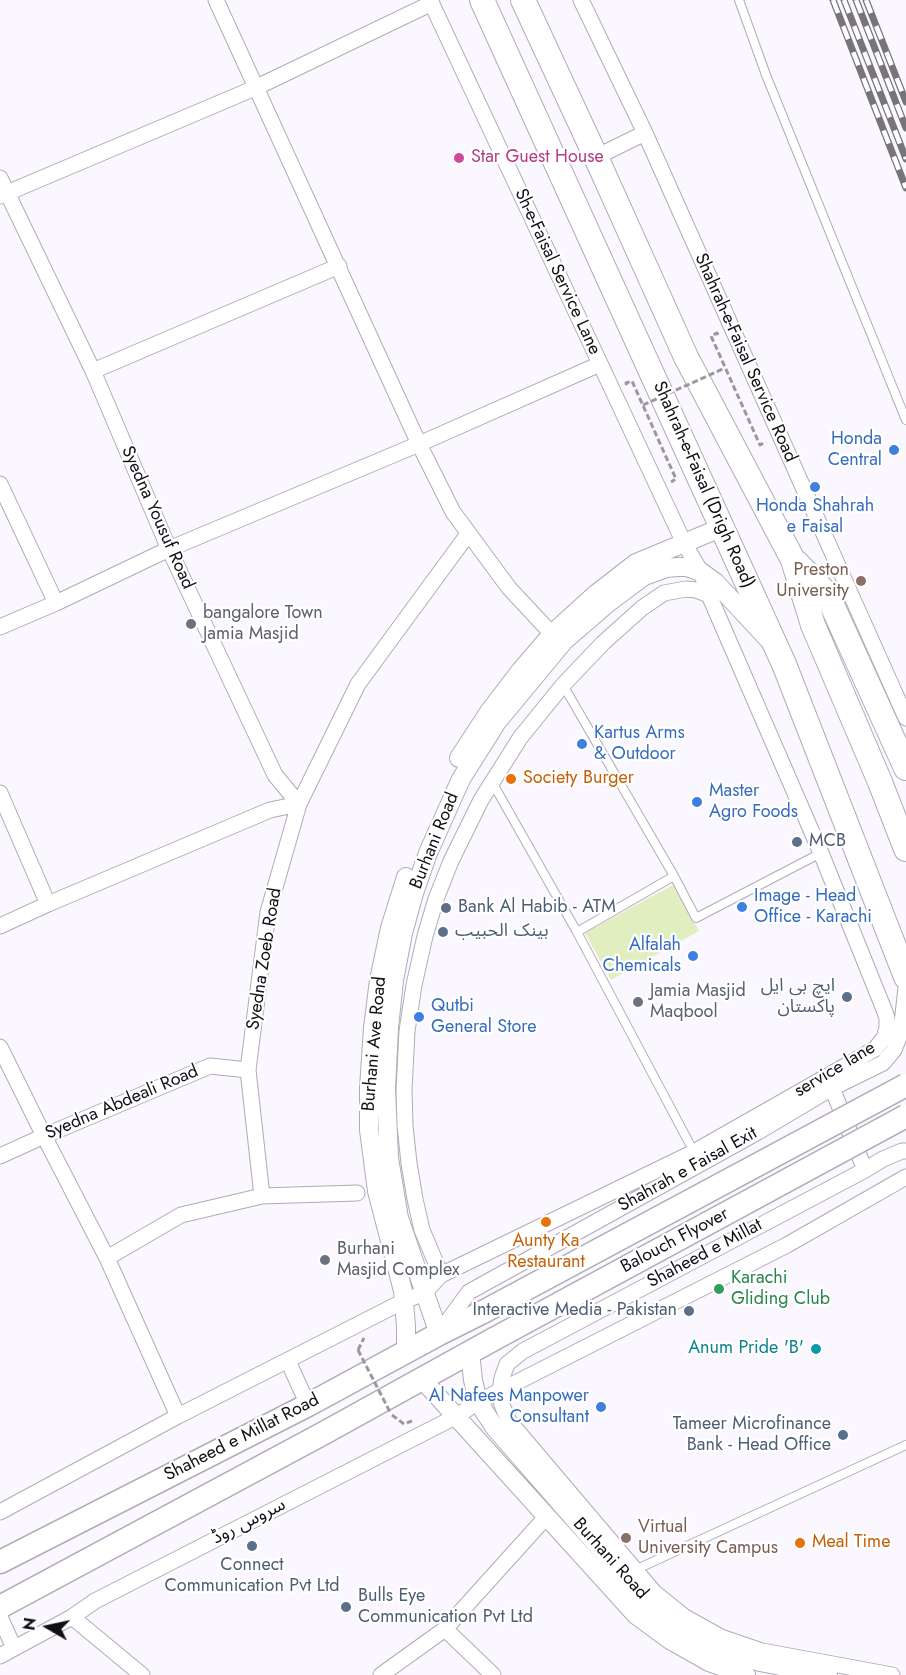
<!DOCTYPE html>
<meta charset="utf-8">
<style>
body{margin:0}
#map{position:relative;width:906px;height:1675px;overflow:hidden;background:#faf7fe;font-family:Jost,sans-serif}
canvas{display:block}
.north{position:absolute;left:18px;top:1597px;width:60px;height:60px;-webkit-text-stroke:4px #fff;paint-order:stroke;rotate:279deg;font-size:16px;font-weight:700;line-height:24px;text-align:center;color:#121015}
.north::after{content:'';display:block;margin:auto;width:21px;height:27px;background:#121015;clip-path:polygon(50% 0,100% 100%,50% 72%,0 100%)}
</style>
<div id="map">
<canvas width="906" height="1675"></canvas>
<div class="north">N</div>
</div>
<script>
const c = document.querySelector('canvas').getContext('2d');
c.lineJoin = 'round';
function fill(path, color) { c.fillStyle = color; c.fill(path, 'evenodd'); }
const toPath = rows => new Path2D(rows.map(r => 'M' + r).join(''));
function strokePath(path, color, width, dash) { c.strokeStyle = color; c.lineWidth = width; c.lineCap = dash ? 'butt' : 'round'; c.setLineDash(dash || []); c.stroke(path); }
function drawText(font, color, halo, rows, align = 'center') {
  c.font = font + ' Jost,"Noto Sans Arabic",sans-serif'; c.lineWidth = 4.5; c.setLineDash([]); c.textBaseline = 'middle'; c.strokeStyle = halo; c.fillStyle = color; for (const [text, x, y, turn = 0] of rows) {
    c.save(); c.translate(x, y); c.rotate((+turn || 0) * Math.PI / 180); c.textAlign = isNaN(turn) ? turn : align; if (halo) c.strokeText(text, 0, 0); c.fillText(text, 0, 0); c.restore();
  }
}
const green = toPath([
 [673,885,699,931,611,980,585,933]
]);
const path = toPath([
 [718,335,717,333,711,336,760,445,766,442],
 [627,385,626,383,632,381,676,479,671,482],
 [358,1350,364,1338],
 [392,1415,404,1424,412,1421]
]);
const service = toPath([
 [739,0,766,75,906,420],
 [563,685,674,876,696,918,821,853],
 [492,782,577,932,694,1152],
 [577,932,674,876],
 [635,1570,906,1445]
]);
const minor = toPath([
 [216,0,419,444,453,512,509,588,552,634],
 [581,0,645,133,906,718],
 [596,157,645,133],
 [0,178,93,371,169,549,275,775,299,804,270,810,48,904,0,926],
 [0,196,255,88,432,3],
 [93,371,339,266],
 [0,484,56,603],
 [0,627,56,603,169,549,419,444,600,364],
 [0,793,48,904],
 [0,1047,44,1136,107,1258,178,1416],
 [832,1088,865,1170],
 [0,1156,44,1136,210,1066,248,1070],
 [357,1193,262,1196,248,1070,268,912,299,804,358,684,468,534],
 [107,1258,181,1215,262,1196],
 [441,1275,422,1230,415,1199,409,1163,405,1126,404,1090,407,1031,414,985,425,936,436,899,451,861,481,800,520,738,563,685,603,643,642,608,664,593,686,589,696,590,709,595],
 [442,1329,469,1292,758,1132,832,1088,883,1063,894,1050,901,1032,906,988],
 [288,1361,308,1405],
 [0,1512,178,1416,404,1301,424,1293,441,1275,694,1152,875,1049,884,1038,887,1028,887,1018,885,1012,821,853,709,595,701,572,684,543,430,0],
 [0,1617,14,1648],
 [72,1617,142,1675],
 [445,1629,493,1675],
 [0,1656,72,1617,95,1601,457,1416,478,1402,787,1245,906,1177],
 [381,1675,445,1629,547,1516],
 [892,1675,762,1651,721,1637,685,1617,654,1592,509,1421,502,1405,500,1391,502,1378,507,1364,523,1351,865,1170,883,1159,902,1151,906,1151]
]);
const tertiary = toPath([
 [459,758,489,712,521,670,552,634,596,594,636,563,723,527],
 [439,1334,399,1218,389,1158,386,1089,389,1028,394,980,403,933,414,893,428,853,461,779,497,722,564,641,608,603,644,576,666,568,678,567,687,567,701,572,715,582,768,639],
 [406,1353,406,1326,403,1291,377,1191,369,1130,369,1088,373,1028,379,980,390,928,406,877],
 [470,1353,473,1380,478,1402,495,1428,647,1602,680,1626,718,1647,760,1662,828,1675],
 [422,1379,636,1615,670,1640,709,1662,746,1675]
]);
const primary = toPath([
 [0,1562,308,1405,439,1334,483,1312],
 [0,1607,324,1433,494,1339]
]);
const trunk = toPath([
 [482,0,784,664,906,977],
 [523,0,596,157,686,357,793,560,813,625,880,782,906,849],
 [797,563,827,594,906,768]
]);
const rail = toPath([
 [833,0,906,188],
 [844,0,906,159],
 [856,0,906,128],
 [866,0,906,102]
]);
const pathBridge = toPath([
 [643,405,725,368],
 [358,1350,391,1414]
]);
const primaryBridge = toPath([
 [483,1312,906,1085],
 [494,1339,906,1116]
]);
const markers = [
 [459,158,6,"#d1479c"],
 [894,450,6,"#3f7fe0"],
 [815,487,6,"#3f7fe0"],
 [861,581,6,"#8d6e63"],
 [191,624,6,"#6b7280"],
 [582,744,6,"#3f7fe0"],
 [511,779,6,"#e8710a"],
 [697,802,6,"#3f7fe0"],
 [797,842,6,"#5c6f8a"],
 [742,907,6,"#3f7fe0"],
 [446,908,6,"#5c6f8a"],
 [443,932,6,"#5c6f8a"],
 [693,956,6,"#3f7fe0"],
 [847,997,6,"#5c6f8a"],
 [638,1002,6,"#6b7280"],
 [419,1017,6,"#3f7fe0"],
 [546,1222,6,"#e8710a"],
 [325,1260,6,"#6b7280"],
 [719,1289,6,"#2e9e5b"],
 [689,1311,6,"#5c6f8a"],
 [816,1349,6,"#0f9aa8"],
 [601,1407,6,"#3f7fe0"],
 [843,1435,6,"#5c6f8a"],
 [626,1538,6,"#8d6e63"],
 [800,1543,6,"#e8710a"],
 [252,1546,6,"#5c6f8a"],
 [346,1607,6,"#5c6f8a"]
];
const hotelNames = [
 ["Star Guest House",471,158]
];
const streetNames = [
 ["Sh-e-Faisal Service Lane",557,272,65],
 ["Shahrah-e-Faisal Service Road",745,358,66],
 ["Shahrah-e-Faisal (Drigh Road)",703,485,66],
 ["Syedna Yousuf Road",157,518,66],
 ["Burhani Road",435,841,-68],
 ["Syedna Zoeb Road",265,959,-81],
 ["Burhani Ave Road",375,1044,-85],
 ["service lane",835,1070,-31],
 ["Syedna Abdeali Road",122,1103,-23],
 ["Shahrah e Faisal Exit",688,1170,-29],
 ["Balouch Flyover",675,1241,-28],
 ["Shaheed e Millat",705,1254,-28],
 ["Shaheed e Millat Road",242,1438,-27],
 ["سروس روڈ",249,1522,-27],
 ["Burhani Road",610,1559,48]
];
const shopNames = [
 ["Honda",882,440,"right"],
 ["Central",882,461,"right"],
 ["Honda Shahrah",815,507,"center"],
 ["e Faisal",815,528,"center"],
 ["Kartus Arms",594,734],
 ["& Outdoor",594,755],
 ["Master",709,792],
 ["Agro Foods",709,813],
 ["Image - Head",754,897],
 ["Office - Karachi",754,918],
 ["Alfalah",681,946,"right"],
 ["Chemicals",681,967,"right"],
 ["Qutbi",431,1007],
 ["General Store",431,1028],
 ["Al Nafees Manpower",589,1397,"right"],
 ["Consultant",589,1418,"right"]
];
const educationNames = [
 ["Preston",849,571],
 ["University",849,592],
 ["Virtual",638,1528,"left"],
 ["University Campus",638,1549,"left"]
];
const worshipNames = [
 ["bangalore Town",203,614],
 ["Jamia Masjid",203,635],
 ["Jamia Masjid",650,992],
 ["Maqbool",650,1013],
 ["Burhani",337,1250],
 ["Masjid Complex",337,1271]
];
const foodNames = [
 ["Society Burger",523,779],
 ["Aunty Ka",546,1242,"center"],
 ["Restaurant",546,1263,"center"],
 ["Meal Time",812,1543]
];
const serviceNames = [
 ["MCB",809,842],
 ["Bank Al Habib - ATM",458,908],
 ["بينک الحبيب",455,932],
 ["ایچ بی ایل",835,987,"right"],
 ["پاکستان",835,1008,"right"],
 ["Interactive Media - Pakistan",677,1311,"right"],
 ["Tameer Microfinance",831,1425,"right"],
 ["Bank - Head Office",831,1446,"right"],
 ["Connect",252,1566,"center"],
 ["Communication Pvt Ltd",252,1587,"center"],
 ["Bulls Eye",358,1597],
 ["Communication Pvt Ltd",358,1618]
];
const leisureNames = [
 ["Karachi",731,1279],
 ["Gliding Club",731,1300]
];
const cultureNames = [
 ["Anum Pride 'B'",804,1349]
];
fill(green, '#e1eebf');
strokePath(service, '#b1aab9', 10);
strokePath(minor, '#b1aab9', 17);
strokePath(tertiary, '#b1aab9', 20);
strokePath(primary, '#b1aab9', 25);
strokePath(trunk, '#b1aab9', 26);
strokePath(path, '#9a989e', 3, [6, 3]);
strokePath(service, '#fff', 8);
strokePath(minor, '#fff', 15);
strokePath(tertiary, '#fff', 18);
strokePath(primary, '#fff', 22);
strokePath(trunk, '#fff', 24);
strokePath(rail, '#77757a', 7);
strokePath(rail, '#fff', 4.5, [14]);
strokePath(primaryBridge, '#b1aab9', 25, []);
strokePath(pathBridge, '#9a989e', 3, [6, 3]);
strokePath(primaryBridge, '#fff', 22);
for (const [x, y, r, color] of markers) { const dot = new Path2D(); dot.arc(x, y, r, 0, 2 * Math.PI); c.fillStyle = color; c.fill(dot); strokePath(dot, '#fff', 2); }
drawText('18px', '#b23c85', '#fff', hotelNames, 'left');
drawText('18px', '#121015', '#fff', streetNames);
drawText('18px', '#366cbe', '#fff', shopNames, 'left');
drawText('18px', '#785e54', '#fff', educationNames, 'right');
drawText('18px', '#5b616d', '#fff', worshipNames, 'left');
drawText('18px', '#c56008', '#fff', foodNames, 'left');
drawText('18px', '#4e5e75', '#fff', serviceNames, 'left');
drawText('18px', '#27864d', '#fff', leisureNames, 'left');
drawText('18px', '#0d838f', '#fff', cultureNames, 'right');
</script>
